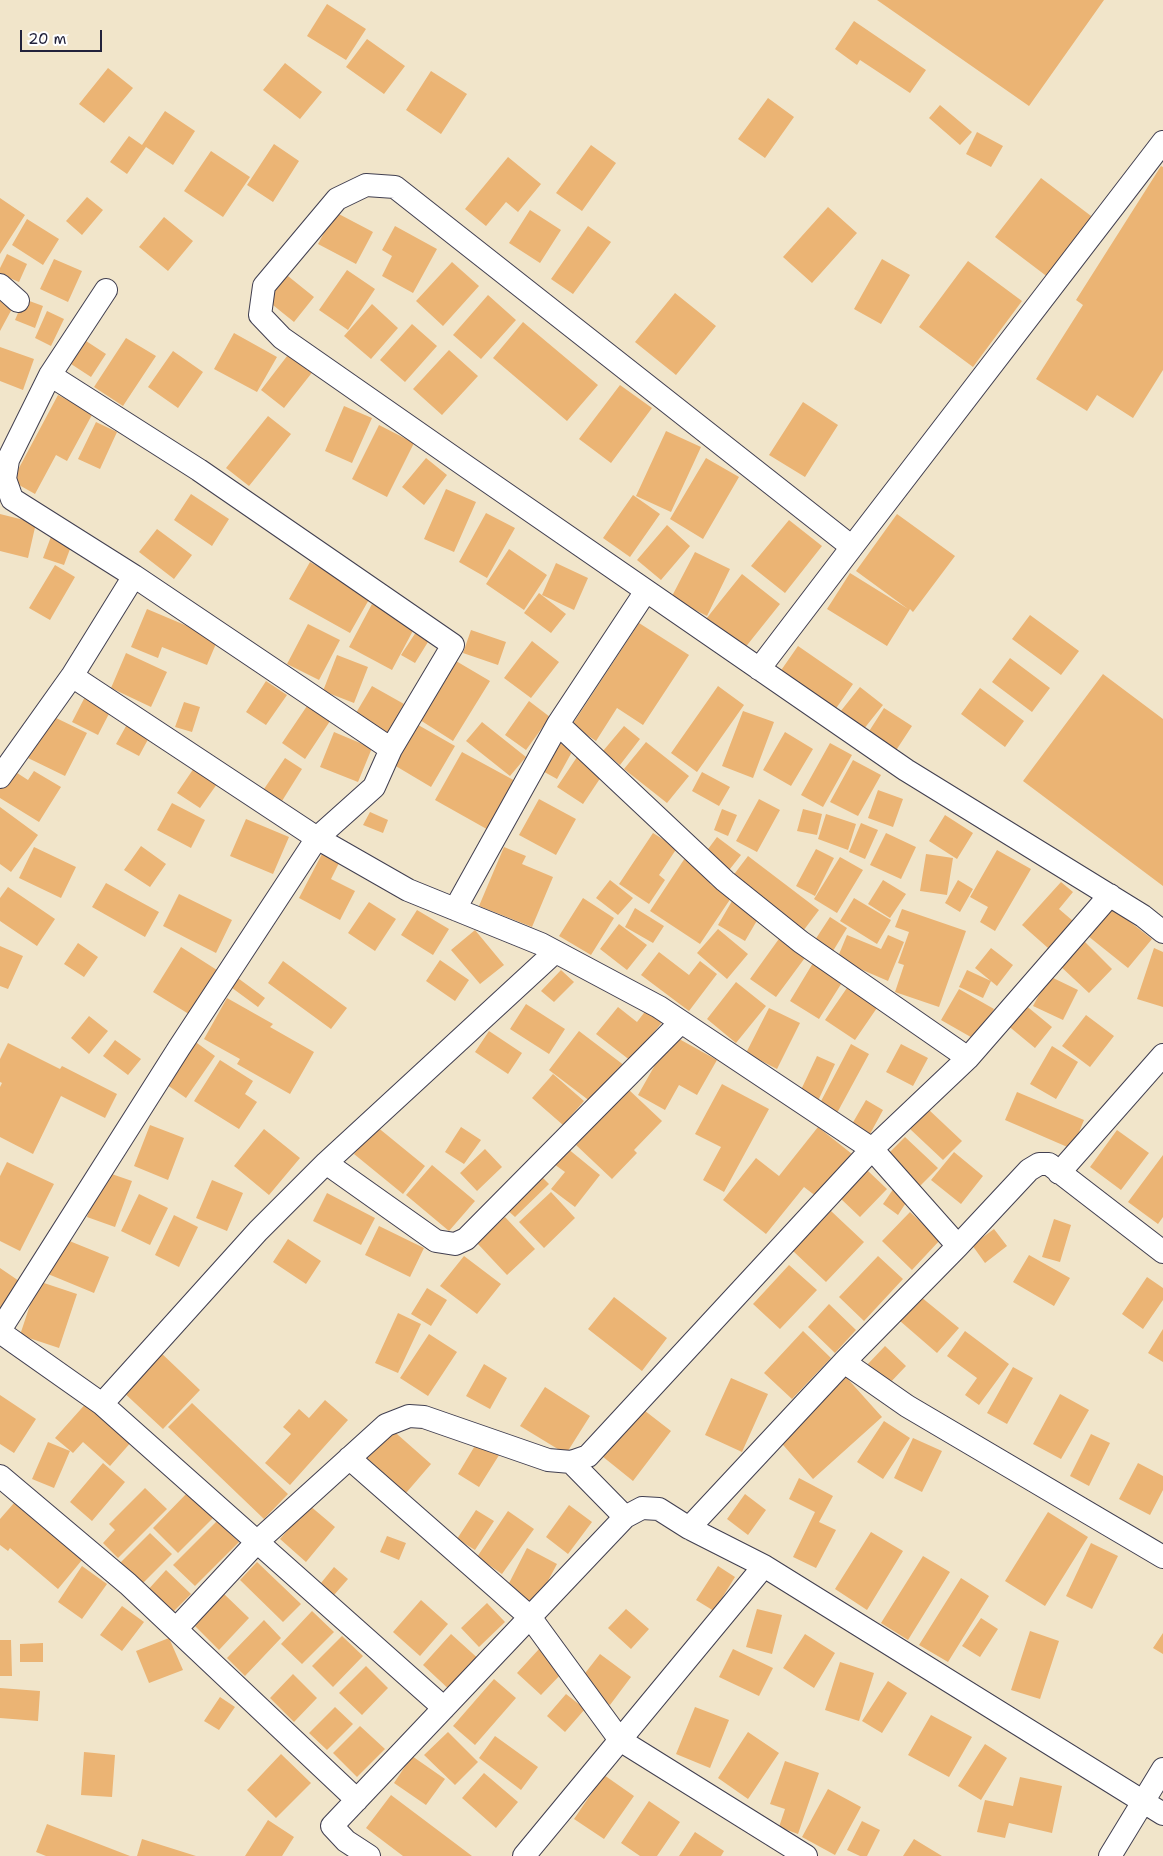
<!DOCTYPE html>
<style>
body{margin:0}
#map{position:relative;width:1163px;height:1856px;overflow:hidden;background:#f1e5ca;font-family:"Shantell Sans",sans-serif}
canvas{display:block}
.scale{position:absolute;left:20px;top:30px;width:82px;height:22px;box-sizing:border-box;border:2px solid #22223b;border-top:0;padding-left:6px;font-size:15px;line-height:18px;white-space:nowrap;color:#22223b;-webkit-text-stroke:4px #fff;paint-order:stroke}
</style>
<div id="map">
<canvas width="1163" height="1856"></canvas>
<div class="scale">20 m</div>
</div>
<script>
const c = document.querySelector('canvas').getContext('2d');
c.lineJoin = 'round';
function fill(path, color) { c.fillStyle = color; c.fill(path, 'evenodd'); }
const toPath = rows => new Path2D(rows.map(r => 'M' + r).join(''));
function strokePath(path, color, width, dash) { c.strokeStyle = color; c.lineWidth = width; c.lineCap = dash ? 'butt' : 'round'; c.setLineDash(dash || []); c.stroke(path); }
const building = toPath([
 [877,0,1104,0,1029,106],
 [327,4,366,29,346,60,307,36],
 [854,21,926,70,910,93,860,60,857,65,835,49],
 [367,39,405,66,384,94,346,67],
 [285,63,322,92,300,119,263,90],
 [108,68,133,88,104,123,79,104],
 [431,71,467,94,441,134,406,110],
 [768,98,794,117,765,158,738,139],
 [940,105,972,132,960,145,929,118],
 [165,111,195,131,173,165,146,147,127,174,110,162,129,136,142,145],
 [977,132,1003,146,991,167,966,154],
 [274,144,299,161,273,202,247,185],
 [591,145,616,163,582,211,556,193],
 [211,151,250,177,223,217,184,191],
 [508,157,541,184,518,212,506,202,486,226,465,209],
 [1161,166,1163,167,1163,370,1133,418,1097,395,1087,411,1036,379,1083,305,1076,300],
 [1041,178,1099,222,1053,281,995,237],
 [87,197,103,210,82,235,66,221],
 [0,198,25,215,0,254],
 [828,207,857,233,812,283,783,257],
 [530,210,561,230,540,263,509,243],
 [335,212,373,232,356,264,318,244],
 [164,217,193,241,168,271,139,247],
 [27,219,59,239,43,265,12,245],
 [395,226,437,249,413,293,382,276,392,256,382,250],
 [588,226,611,242,573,294,551,279],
 [7,254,27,264,19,282,0,274,0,268],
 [54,259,82,271,68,302,40,289],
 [882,259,910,275,881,324,854,309],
 [968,261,1022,301,973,367,919,327],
 [452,262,479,286,443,326,416,301],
 [347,270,375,289,348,330,319,310],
 [283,272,314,297,294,322,263,297],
 [675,293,716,326,676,375,635,342],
 [488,295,516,320,481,359,453,335],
 [24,299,43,306,35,328,15,320],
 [0,300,13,307,0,331],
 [372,304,398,328,371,359,344,336],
 [47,311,64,319,51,346,35,338],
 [523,322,598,385,567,421,493,358],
 [412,324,437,346,405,382,380,360],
 [234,333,277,357,257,392,214,369],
 [126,338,156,356,123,406,94,387],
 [83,339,106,354,91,377,68,362],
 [0,347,34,359,23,390,0,381],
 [294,347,318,365,284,408,261,390],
 [449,350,478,376,442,415,413,389],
 [173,351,203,372,178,408,148,387],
 [620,385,652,408,611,463,579,439],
 [58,395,93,413,67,461,56,455,35,494,12,481],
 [803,402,838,425,805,477,769,455],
 [344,406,372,418,352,463,325,451],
 [268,416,291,434,249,486,226,468],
 [96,422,117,432,100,469,78,459],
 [379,425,414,443,387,497,352,479],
 [666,431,701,447,671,512,636,496],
 [426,458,447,475,424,505,402,487],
 [706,458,739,477,703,539,670,519],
 [446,489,476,502,454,552,424,539],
 [191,494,229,519,212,546,174,520],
 [633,495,660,514,630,557,603,538],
 [486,513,515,528,487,578,459,562],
 [0,514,36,523,28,558,0,551],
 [897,514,955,556,913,612,910,609,887,646,827,609,850,573,908,609,856,571],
 [789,520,822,546,785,593,751,566],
 [667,525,690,546,661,580,637,560],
 [157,529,192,555,174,579,139,552],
 [52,534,73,541,64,565,43,558],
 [509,549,547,575,524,610,486,584],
 [695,552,730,569,707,616,671,598],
 [310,562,371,596,350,633,289,599],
 [556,563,588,578,574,610,542,595],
 [55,565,75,577,50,620,29,608],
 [742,574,780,604,744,649,706,619],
 [539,593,566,614,551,633,524,613],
 [372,604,415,627,392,670,349,647],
 [147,609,218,639,207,665,162,647,158,658,131,647],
 [1030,615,1079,651,1061,675,1012,639],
 [639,623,689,655,643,725,617,708,596,741,572,725],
 [308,624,340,640,319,680,287,664],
 [418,629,431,637,415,663,401,655],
 [471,630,506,642,498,665,463,653],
 [532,641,559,662,531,698,504,678],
 [798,646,853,684,830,717,775,679],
 [126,653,167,672,151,707,111,688],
 [337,655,368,667,354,703,323,691],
 [1010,658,1050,688,1032,712,992,682],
 [456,661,490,681,453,741,420,720],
 [1103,674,1163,719,1163,886,1023,781],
 [266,681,287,695,266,725,246,712],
 [372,686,404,704,385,737,353,718],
 [718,686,744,705,697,772,671,753],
 [860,687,883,705,859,735,836,717],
 [980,688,1024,721,1005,747,961,714],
 [87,693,113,706,98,735,72,722],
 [529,701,550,717,526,750,505,735],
 [184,702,200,707,192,732,175,727],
 [309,703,332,718,305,759,282,743],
 [884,708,912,726,893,755,866,736],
 [743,711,774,722,753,778,722,766],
 [50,715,87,733,65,776,28,758],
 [130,719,152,732,139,756,116,744],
 [413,722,455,746,431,787,389,762],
 [482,722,526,757,510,776,466,741],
 [624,726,640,739,620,765,603,751],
 [334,732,372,748,358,782,320,767],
 [785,732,813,749,791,786,763,770],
 [555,740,573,750,557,779,539,769],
 [646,742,689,776,667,803,624,769],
 [830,743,852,755,823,807,801,795],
 [462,752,519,783,492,832,435,800],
 [577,757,603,774,583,804,557,787],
 [285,758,302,769,282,801,264,789],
 [853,760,881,775,858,816,830,802],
 [194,768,217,784,200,808,177,793],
 [11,769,28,780,34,771,61,787,39,822,0,798,0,787],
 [702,772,730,787,719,806,692,791],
 [878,790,903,799,893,827,868,818],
 [539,799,576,819,556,855,519,835],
 [759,799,780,810,757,852,736,841],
 [172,803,205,820,191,848,157,830],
 [0,807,38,835,11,872,0,864],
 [722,809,737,815,728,836,714,830],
 [803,809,822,814,817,835,797,831],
 [370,812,388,820,383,833,363,825],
 [826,814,856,824,848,850,818,839],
 [945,815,973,833,957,859,929,841],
 [246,819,289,837,273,874,230,856],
 [861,823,878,830,865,859,849,852],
 [653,833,677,848,659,875,665,880,649,904,619,884],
 [886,833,916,847,901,879,870,865],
 [717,837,741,855,726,874,703,856],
 [141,846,166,864,150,887,124,870],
 [34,847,76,867,61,898,19,878],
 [504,847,526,856,522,864,553,877,532,927,479,906],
 [816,849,834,858,815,896,796,886],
 [997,850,1031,869,995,931,980,922,988,907,970,897],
 [323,852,340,861,331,879,355,891,340,920,299,898],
 [926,854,953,858,947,895,920,891],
 [748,856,819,910,800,935,729,881],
 [840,857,863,870,837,913,814,899],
 [685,858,715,877,710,884,731,898,700,944,650,911],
 [610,880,633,898,618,915,596,898],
 [883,880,906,894,890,918,868,904],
 [958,880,973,889,960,912,945,903],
 [1061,882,1073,892,1059,909,1073,921,1048,948,1022,925],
 [106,883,159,912,145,937,92,907],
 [8,887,55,919,37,946,0,921,0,898],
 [179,894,232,920,216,953,163,926],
 [583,898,614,918,591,955,559,936],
 [854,898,891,920,877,944,840,921],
 [732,901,759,917,745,941,718,925],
 [369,902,396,919,375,951,348,933],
 [1111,907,1152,939,1128,968,1088,936],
 [635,908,664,926,653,943,625,927],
 [902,909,966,931,939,1007,895,992,904,965,898,963,909,932,895,927],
 [417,910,449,929,433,955,401,935],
 [830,917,847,928,833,951,815,940],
 [619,924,647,945,627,970,600,949],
 [718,929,748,954,727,979,697,953],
 [475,930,504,965,480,984,451,950],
 [847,935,881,949,888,935,904,942,888,981,837,959],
 [781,936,807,955,776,997,750,979],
 [1082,939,1112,969,1089,993,1058,964],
 [78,943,98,957,84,977,64,964],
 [0,946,23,956,8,989,0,986],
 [181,947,220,972,192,1016,153,992],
 [991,948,1013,965,997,986,975,968],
 [1154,948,1163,952,1163,1007,1137,999],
 [659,952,689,975,700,961,717,974,689,1011,641,975],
 [440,960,469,980,455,1001,426,981],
 [283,961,347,1008,331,1029,268,983],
 [813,963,843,981,819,1019,790,1001],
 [561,970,574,982,554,1002,541,991],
 [967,970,991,981,983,998,959,987],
 [231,973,265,998,258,1007,224,982],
 [1049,976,1078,990,1063,1020,1033,1006],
 [736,982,766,1006,736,1043,707,1019],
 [851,982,881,1002,855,1040,825,1020],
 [959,989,994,1009,976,1040,941,1020],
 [227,998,273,1024,270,1027,314,1052,290,1094,237,1064,240,1059,204,1039],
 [526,1004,565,1029,549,1054,510,1029],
 [1024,1004,1052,1027,1035,1048,1006,1024],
 [618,1007,637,1022,647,1009,663,1021,631,1061,596,1034],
 [769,1008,800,1023,777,1069,746,1053],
 [1086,1015,1114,1036,1090,1067,1062,1046],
 [89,1016,108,1031,89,1054,71,1038],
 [489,1031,522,1053,508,1074,475,1052],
 [579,1031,625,1066,595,1105,549,1070],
 [672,1035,717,1060,697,1095,679,1085,665,1110,638,1095],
 [190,1038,215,1056,186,1098,160,1080],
 [115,1040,141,1059,128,1075,103,1056],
 [8,1043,60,1069,62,1066,117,1094,105,1118,61,1096,33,1154,0,1137,0,1087,2,1083,0,1082,0,1059],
 [851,1044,869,1054,837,1113,820,1103],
 [901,1044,928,1058,913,1086,886,1072],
 [1052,1046,1078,1062,1056,1099,1030,1084],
 [817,1056,835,1064,817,1103,799,1094],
 [220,1060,253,1081,245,1094,257,1102,239,1129,194,1101],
 [553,1074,584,1101,563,1125,532,1098],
 [722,1084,769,1109,724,1192,703,1180,721,1147,695,1134],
 [628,1089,662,1121,634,1150,637,1153,612,1179,576,1145],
 [1017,1092,1084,1120,1072,1149,1005,1120],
 [866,1100,883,1110,870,1134,852,1124],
 [928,1109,962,1141,943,1160,910,1129],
 [150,1125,184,1138,168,1180,134,1166],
 [376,1126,425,1166,403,1194,354,1154],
 [461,1127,481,1140,464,1164,445,1152],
 [818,1127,852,1154,817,1197,804,1187,766,1234,723,1200,756,1158,779,1176],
 [264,1129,300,1158,269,1195,234,1166],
 [1117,1130,1149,1153,1121,1190,1090,1167],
 [905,1137,938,1168,918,1188,885,1157],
 [567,1148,600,1175,575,1207,551,1189,565,1172,554,1164],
 [485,1149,502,1167,477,1191,460,1173],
 [954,1152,983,1176,961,1204,931,1180],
 [1163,1155,1163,1217,1158,1224,1128,1202],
 [7,1162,54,1184,20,1251,0,1241,0,1176],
 [432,1165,475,1201,449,1231,406,1195],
 [867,1170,887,1189,860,1217,840,1198],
 [103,1171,132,1181,115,1227,87,1217],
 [541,1176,549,1184,515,1217,506,1209],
 [212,1180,243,1193,227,1231,196,1218],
 [894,1188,909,1198,898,1215,883,1204],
 [551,1192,575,1218,544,1248,519,1222],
 [327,1193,375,1218,361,1245,313,1221],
 [139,1194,168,1208,150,1245,121,1231],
 [831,1211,864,1242,826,1282,793,1251],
 [910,1212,940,1240,912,1270,882,1241],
 [174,1215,198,1227,179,1267,155,1255],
 [505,1217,535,1249,507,1275,477,1243],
 [1054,1219,1071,1225,1060,1262,1042,1257],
 [379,1226,424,1248,410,1277,365,1255],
 [994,1229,1007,1246,985,1263,972,1245],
 [62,1238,109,1257,94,1293,48,1274],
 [288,1239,321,1261,306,1284,273,1262],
 [1029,1255,1070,1278,1054,1306,1013,1282],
 [464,1256,501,1284,477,1314,440,1286],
 [878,1256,903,1279,864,1321,839,1297],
 [789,1265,817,1290,780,1329,753,1304],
 [0,1268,22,1283,0,1315],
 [1147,1277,1163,1288,1163,1300,1143,1329,1122,1314],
 [38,1281,77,1294,59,1348,20,1335],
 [427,1288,447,1300,431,1326,411,1314],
 [614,1297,667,1338,642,1371,588,1329],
 [921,1297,959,1328,937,1353,900,1321],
 [829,1304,856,1330,835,1353,808,1327],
 [398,1313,421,1324,398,1373,375,1363],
 [1163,1329,1163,1362,1148,1353],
 [803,1331,831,1358,792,1399,764,1373],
 [965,1331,1009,1364,979,1405,965,1395,977,1378,947,1356],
 [429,1334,457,1352,428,1396,400,1378],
 [885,1346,906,1366,887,1386,866,1366],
 [158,1350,200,1390,163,1429,121,1390],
 [484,1364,507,1378,490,1409,466,1396],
 [1013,1367,1033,1378,1007,1424,987,1413],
 [846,1377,882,1417,813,1479,777,1438],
 [731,1378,768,1394,742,1452,705,1435],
 [545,1387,590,1416,566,1454,520,1426],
 [1060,1394,1089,1410,1061,1459,1033,1444],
 [0,1395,36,1419,14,1453,0,1444],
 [89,1400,133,1440,110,1466,83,1442,73,1453,55,1438],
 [325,1400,348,1420,290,1485,265,1463,291,1434,283,1427,299,1409,309,1418],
 [192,1403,288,1494,264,1519,168,1427],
 [640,1407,671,1431,633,1481,602,1456],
 [884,1421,910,1438,883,1479,857,1462],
 [389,1427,431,1464,406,1493,363,1455],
 [1091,1434,1110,1443,1089,1486,1070,1476],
 [913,1438,942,1451,922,1492,894,1478],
 [479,1439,501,1452,479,1487,458,1474],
 [48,1442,70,1451,54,1488,32,1479],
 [103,1463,125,1482,92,1521,70,1502],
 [1138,1463,1163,1476,1163,1490,1150,1515,1119,1499],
 [799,1478,833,1496,819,1522,836,1530,816,1568,793,1557,815,1512,789,1499],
 [145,1488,167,1509,118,1558,103,1543,115,1530,109,1524],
 [188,1492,214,1517,178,1553,153,1528],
 [745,1494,766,1510,748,1535,727,1519],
 [14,1503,82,1560,58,1589,10,1548,8,1551,0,1545,0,1519],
 [309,1505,335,1527,306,1562,280,1539],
 [569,1505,592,1522,568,1554,546,1537],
 [476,1510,494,1521,475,1550,457,1539],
 [508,1511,534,1529,502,1574,477,1557],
 [1048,1512,1088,1537,1045,1606,1005,1581],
 [217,1521,239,1542,195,1586,173,1565],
 [871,1532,903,1551,867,1610,835,1589],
 [150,1533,172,1554,142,1584,120,1563],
 [387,1536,406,1543,399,1560,380,1552],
 [1091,1543,1118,1556,1092,1609,1066,1596],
 [527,1548,557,1564,534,1607,505,1591],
 [923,1556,950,1572,908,1640,881,1623],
 [257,1562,301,1604,283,1622,240,1580],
 [82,1566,107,1584,82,1619,58,1602],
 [718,1566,735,1577,714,1611,696,1600],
 [334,1567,348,1579,334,1595,321,1583],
 [166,1570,191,1594,170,1615,146,1592],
 [961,1578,989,1596,948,1662,919,1645],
 [223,1593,249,1618,219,1650,193,1624],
 [421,1600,448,1624,420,1656,393,1632],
 [487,1603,505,1622,479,1647,461,1628],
 [122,1606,144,1622,122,1651,100,1635],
 [626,1609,649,1629,631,1649,608,1628],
 [757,1609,782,1615,772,1654,746,1647],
 [312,1611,334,1632,302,1664,281,1644],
 [981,1618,998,1629,980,1657,962,1646],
 [264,1620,281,1638,245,1676,227,1658],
 [1030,1631,1059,1641,1040,1699,1011,1690],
 [1163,1633,1163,1654,1153,1648],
 [451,1634,482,1662,453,1693,423,1665],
 [805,1634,835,1653,814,1688,783,1668],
 [342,1636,363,1656,333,1687,312,1666],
 [169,1638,183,1670,149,1683,136,1651],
 [0,1640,11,1640,12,1676,0,1676],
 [43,1643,43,1662,20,1662,20,1644],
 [539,1649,564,1671,541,1695,517,1673],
 [733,1649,773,1668,759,1696,719,1677],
 [600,1654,631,1677,610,1705,579,1681],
 [840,1662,874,1673,859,1721,825,1710],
 [366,1666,388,1688,362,1715,339,1693],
 [293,1674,317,1698,294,1722,270,1698],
 [494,1679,516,1698,475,1745,453,1726],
 [888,1681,907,1693,882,1733,862,1721],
 [0,1688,40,1691,38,1721,0,1718],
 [566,1694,585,1709,565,1732,547,1716],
 [220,1697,235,1707,219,1730,204,1721],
 [335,1707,353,1724,327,1750,309,1733],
 [695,1707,729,1720,710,1768,676,1754],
 [931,1715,972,1737,949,1777,908,1755],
 [360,1726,385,1749,357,1777,333,1753],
 [448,1732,478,1762,455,1785,424,1755],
 [748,1732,779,1753,748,1799,718,1778],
 [495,1736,538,1767,521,1790,479,1758],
 [985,1744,1007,1758,981,1800,958,1786],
 [84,1752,115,1755,112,1797,81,1795],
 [281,1754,311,1783,276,1818,247,1790],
 [412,1756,445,1779,426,1805,394,1783],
 [785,1761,819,1773,798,1834,779,1827,785,1809,770,1804],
 [484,1773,518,1802,496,1828,462,1798],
 [604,1775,634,1796,604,1839,574,1819],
 [1020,1777,1062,1786,1052,1833,1009,1823,1005,1838,977,1832,985,1800,1013,1806],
 [828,1789,861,1807,835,1855,802,1837],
 [391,1795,472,1856,403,1856,366,1828],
 [649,1801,680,1822,657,1856,640,1856,621,1843],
 [268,1820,294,1837,282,1856,245,1856],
 [862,1821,880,1830,867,1856,860,1856,847,1850],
 [47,1824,130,1856,46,1856,36,1852],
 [695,1832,724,1851,721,1856,679,1856],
 [142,1839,196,1856,137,1856],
 [914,1839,942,1856,903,1856]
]);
const minor = toPath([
 [0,285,18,301],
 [106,290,50,375,8,460,5,479,12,499,134,576,391,749],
 [852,547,1163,142],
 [646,591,558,724,725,881,801,942,968,1058],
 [759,669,852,547,395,187,366,185,337,199,264,286,260,315,282,338,467,467,906,770,1143,916,1163,932],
 [72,676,134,576],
 [0,777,72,676,317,838,374,787,391,749,453,645,199,470,50,375],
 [455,909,558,724],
 [326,1163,436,1241,455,1244,466,1239,681,1022],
 [1059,1173,1163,1055],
 [0,1330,179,1048,317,838,408,890,541,944,659,1007,872,1149,958,1246],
 [0,1332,102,1404,444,1708],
 [844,1362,907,1406,1163,1557],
 [102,1404,258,1231,326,1163,555,952],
 [349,1458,530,1617,620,1740,806,1856],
 [571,1462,625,1517],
 [0,1476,128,1584,357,1800],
 [689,1528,844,1362,958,1246,1029,1170,1039,1164,1049,1164,1163,1252],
 [176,1629,258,1541,386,1425,409,1416,424,1417,548,1460,571,1462,588,1456,872,1149,968,1058,1110,895],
 [369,1856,346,1841,332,1826,625,1517,642,1508,659,1509,689,1528,764,1566,1163,1814],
 [524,1856,764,1566],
 [1110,1856,1163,1769]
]);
fill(building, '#ebb474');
strokePath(minor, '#413f50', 24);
strokePath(minor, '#fff', 22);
</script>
